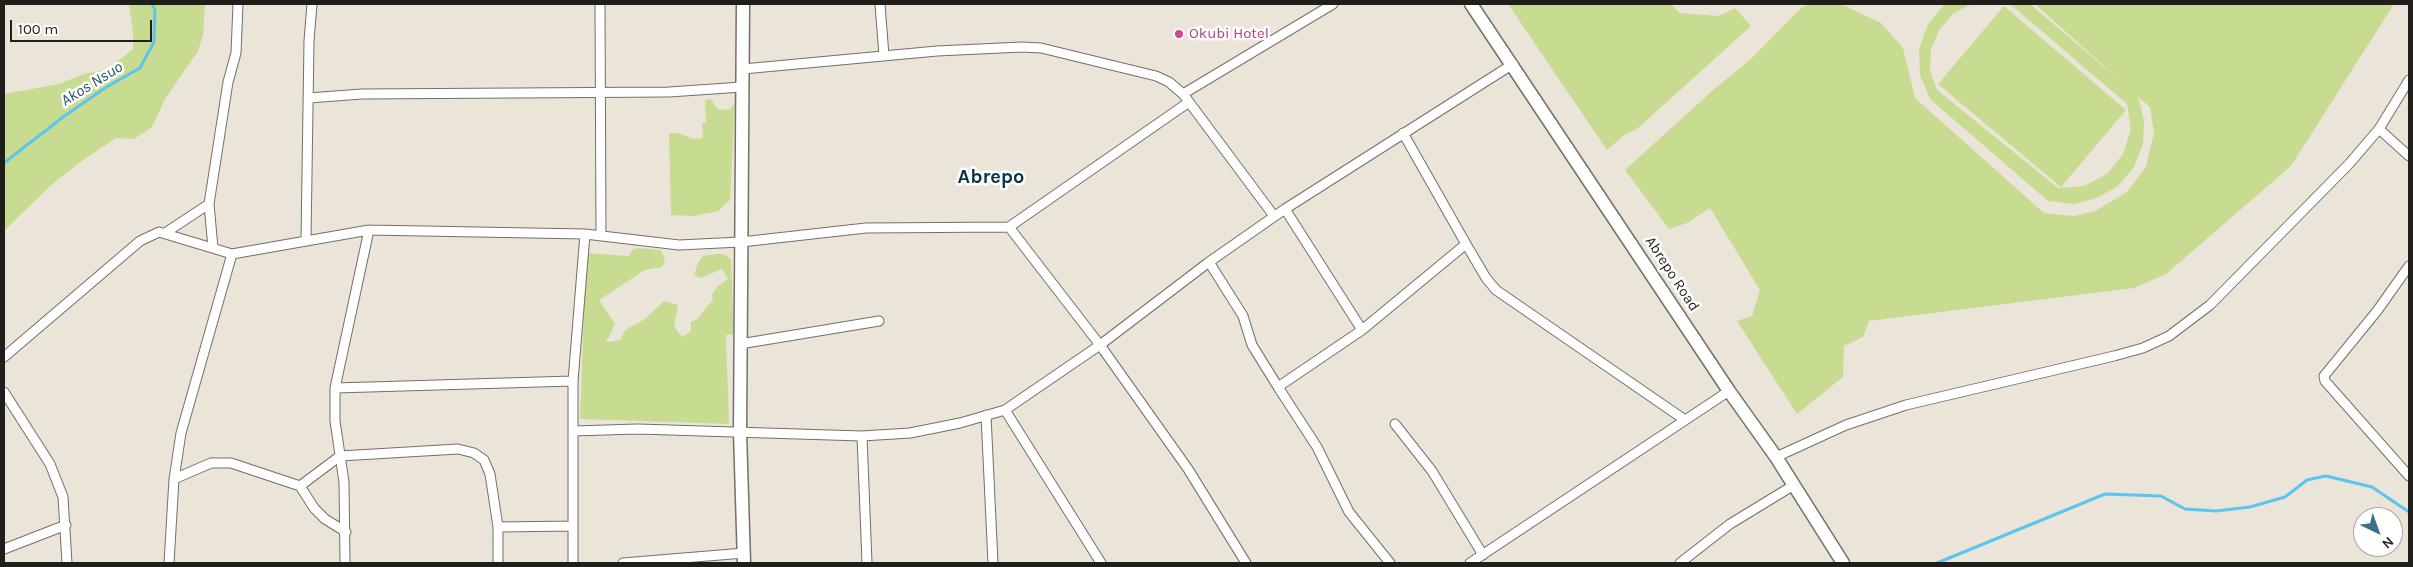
<!DOCTYPE html>
<style>
body{margin:0}
#map{position:relative;width:2413px;height:567px;overflow:hidden;background:#ebe4d8;font-family:Karla,sans-serif}
canvas{display:block}
.frame{position:absolute;inset:0;border:5px solid #211f1b;pointer-events:none}
.north{position:absolute;left:2353px;top:507px;width:50px;height:50px;box-sizing:border-box;background:#fff;border:1px solid #a6a5a4;border-radius:50%;rotate:138deg;font-size:14px;font-weight:700;line-height:20px;text-align:center;color:#211f1b}
.north::after{content:'';display:block;margin:auto;width:18px;height:22px;background:#3a718c;clip-path:polygon(50% 0,100% 100%,50% 72%,0 100%)}
.scale{position:absolute;left:10px;top:20px;width:142px;height:22px;box-sizing:border-box;border:2px solid #211f1b;border-top:0;padding-left:6px;font-size:15px;line-height:18px;white-space:nowrap;color:#211f1b;-webkit-text-stroke:4px #fff;paint-order:stroke}
</style>
<div id="map">
<canvas width="2413" height="567"></canvas>
<div class="frame"></div>
<div class="north">N</div>
<div class="scale">100 m</div>
</div>
<script>
const c = document.querySelector('canvas').getContext('2d');
c.lineJoin = 'round';
function fill(path, color) { c.fillStyle = color; c.fill(path, 'evenodd'); }
const toPath = rows => new Path2D(rows.map(r => 'M' + r).join(''));
function strokePath(path, color, width, dash) { c.strokeStyle = color; c.lineWidth = width; c.lineCap = dash ? 'butt' : 'round'; c.setLineDash(dash || []); c.stroke(path); }
function drawText(font, color, halo, rows, align = 'center') {
  c.font = font + ' Karla,sans-serif'; c.lineWidth = 5; c.setLineDash([]); c.textBaseline = 'middle'; c.strokeStyle = halo; c.fillStyle = color; for (const [text, x, y, turn = 0] of rows) {
    c.save(); c.translate(x, y); c.rotate((+turn || 0) * Math.PI / 180); c.textAlign = isNaN(turn) ? turn : align; if (halo) c.strokeText(text, 0, 0); c.fillText(text, 0, 0); c.restore();
  }
}
const green = toPath([
 [129,4,205,4,203,35,198,51,165,99,152,127,134,139,116,138,79,163,50,186,4,231,4,94,59,84,84,74,104,70,118,61,133,49,133,31],
 [1508,4,1671,4,1680,13,1719,16,1735,8,1751,26,1638,128,1623,136,1607,150],
 [1811,4,1841,4,1881,23,1903,48,1915,98,2044,213,2074,216,2095,211,2127,192,2146,167,2154,133,2150,107,2138,97,2144,120,2143,144,2134,167,2118,186,2097,198,2073,204,2048,201,1930,99,1920,75,1919,49,1928,24,1945,4,1971,4,1953,14,1939,30,1931,49,1930,70,1937,90,2058,188,2084,186,2107,174,2123,154,2131,129,2127,104,2010,4,2030,4,2123,83,2035,4,2394,4,2291,166,2166,274,2134,288,1869,321,1863,337,1844,346,1843,377,1797,414,1737,321,1752,316,1760,290,1710,208,1687,223,1669,229,1625,170,1712,91,1752,58,1802,7],
 [2004,6,2126,110,2061,187,1938,84],
 [711,99,715,106,720,110,731,109,735,102,730,200,718,211,694,216,671,215,669,133,678,133,693,139,703,138,702,123,706,123,705,100],
 [637,248,661,250,665,262,662,267,645,270,599,300,615,324,608,339,605,339,608,342,620,340,625,330,645,319,664,301,678,305,674,326,682,337,691,331,691,322,696,320,713,300,712,294,718,286,728,279,722,269,701,278,694,275,698,263,703,256,716,254,723,254,731,259,734,334,726,335,729,424,580,419,586,253,629,256,632,250]
]);
const stream = toPath([
 [4,163,63,117,105,88,140,68,154,42,155,10,152,4],
 [1937,563,2105,494,2161,496,2185,509,2216,511,2250,507,2285,497,2307,480,2326,476,2372,487,2409,512]
]);
const street = toPath([
 [600,4,601,235],
 [880,4,884,56],
 [743,69,937,51,1022,47,1041,48,1156,76,1169,82,1183,94,1274,216],
 [1183,94,1333,4],
 [308,98,362,94,669,92,742,87],
 [2379,129,2409,156],
 [1403,133,1466,244],
 [1285,209,1362,330],
 [1009,227,1189,102],
 [165,233,209,204],
 [306,240,309,41,312,4],
 [213,248,209,204,228,82,236,53,238,4],
 [1209,262,1243,316,1252,345,1278,387],
 [2409,266,2377,311,2324,376,2325,381,2409,476],
 [740,344,879,321],
 [4,357,140,241,159,232,232,254,369,230,585,234,679,245,741,242,866,228,1009,227,1100,345,1188,469,1246,563],
 [335,388,573,381,585,234],
 [4,392,50,464,63,497,67,563],
 [1005,410,1101,563],
 [986,415,993,563],
 [1395,424,1432,471,1483,555],
 [573,431,638,429,862,436,910,433,960,423,1005,410,1100,345,1209,262,1285,209,1513,64],
 [862,436,867,563],
 [1776,457,1846,425,1906,405,2114,356,2143,348,2169,336,2210,305,2349,164,2379,129,2409,80],
 [174,479,211,463,231,463,300,486,340,456,458,449,474,453,484,460,490,474,498,527,498,563],
 [300,486,314,508,325,519,346,532],
 [498,527,572,526],
 [4,549,66,525],
 [169,563,174,479,181,433,232,254],
 [345,563,344,482,335,421,335,388,369,230],
 [573,563,573,381],
 [623,563,744,553],
 [1390,563,1349,512,1317,447,1278,387,1362,330,1466,244,1486,278,1496,290,1685,420],
 [1470,563,1729,391],
 [1680,563,1730,524,1794,485]
]);
const secondary = toPath([
 [743,4,740,432,744,563],
 [1471,4,1729,391,1776,457,1843,563]
]);
const markers = [
 [1179,34,5,"#d1479c"]
];
const hotelNames = [
 ["Okubi Hotel",1189,34]
];
const streetNames = [
 ["Abrepo Road",1672,274,57]
];
const waterNames = [
 ["Akos Nsuo",92,84,-32]
];
const districtNames = [
 ["Abrepo",991,177]
];
fill(green, '#c8dc91');
strokePath(stream, '#5bc5ed', 3);
strokePath(street, '#756f65', 11);
strokePath(secondary, '#756f65', 15);
strokePath(street, '#fff', 9);
strokePath(secondary, '#fff', 12);
for (const [x, y, r, color] of markers) { const dot = new Path2D(); dot.arc(x, y, r, 0, 2 * Math.PI); c.fillStyle = color; c.fill(dot); strokePath(dot, '#fff', 2); }
drawText('15px', '#b23c85', '#fff', hotelNames, 'left');
drawText('15px', '#211f1b', '#fff', streetNames);
drawText('italic 16px', '#285566', '#fff', waterNames);
drawText('bold 20px', '#043549', '#fff', districtNames);
</script>
